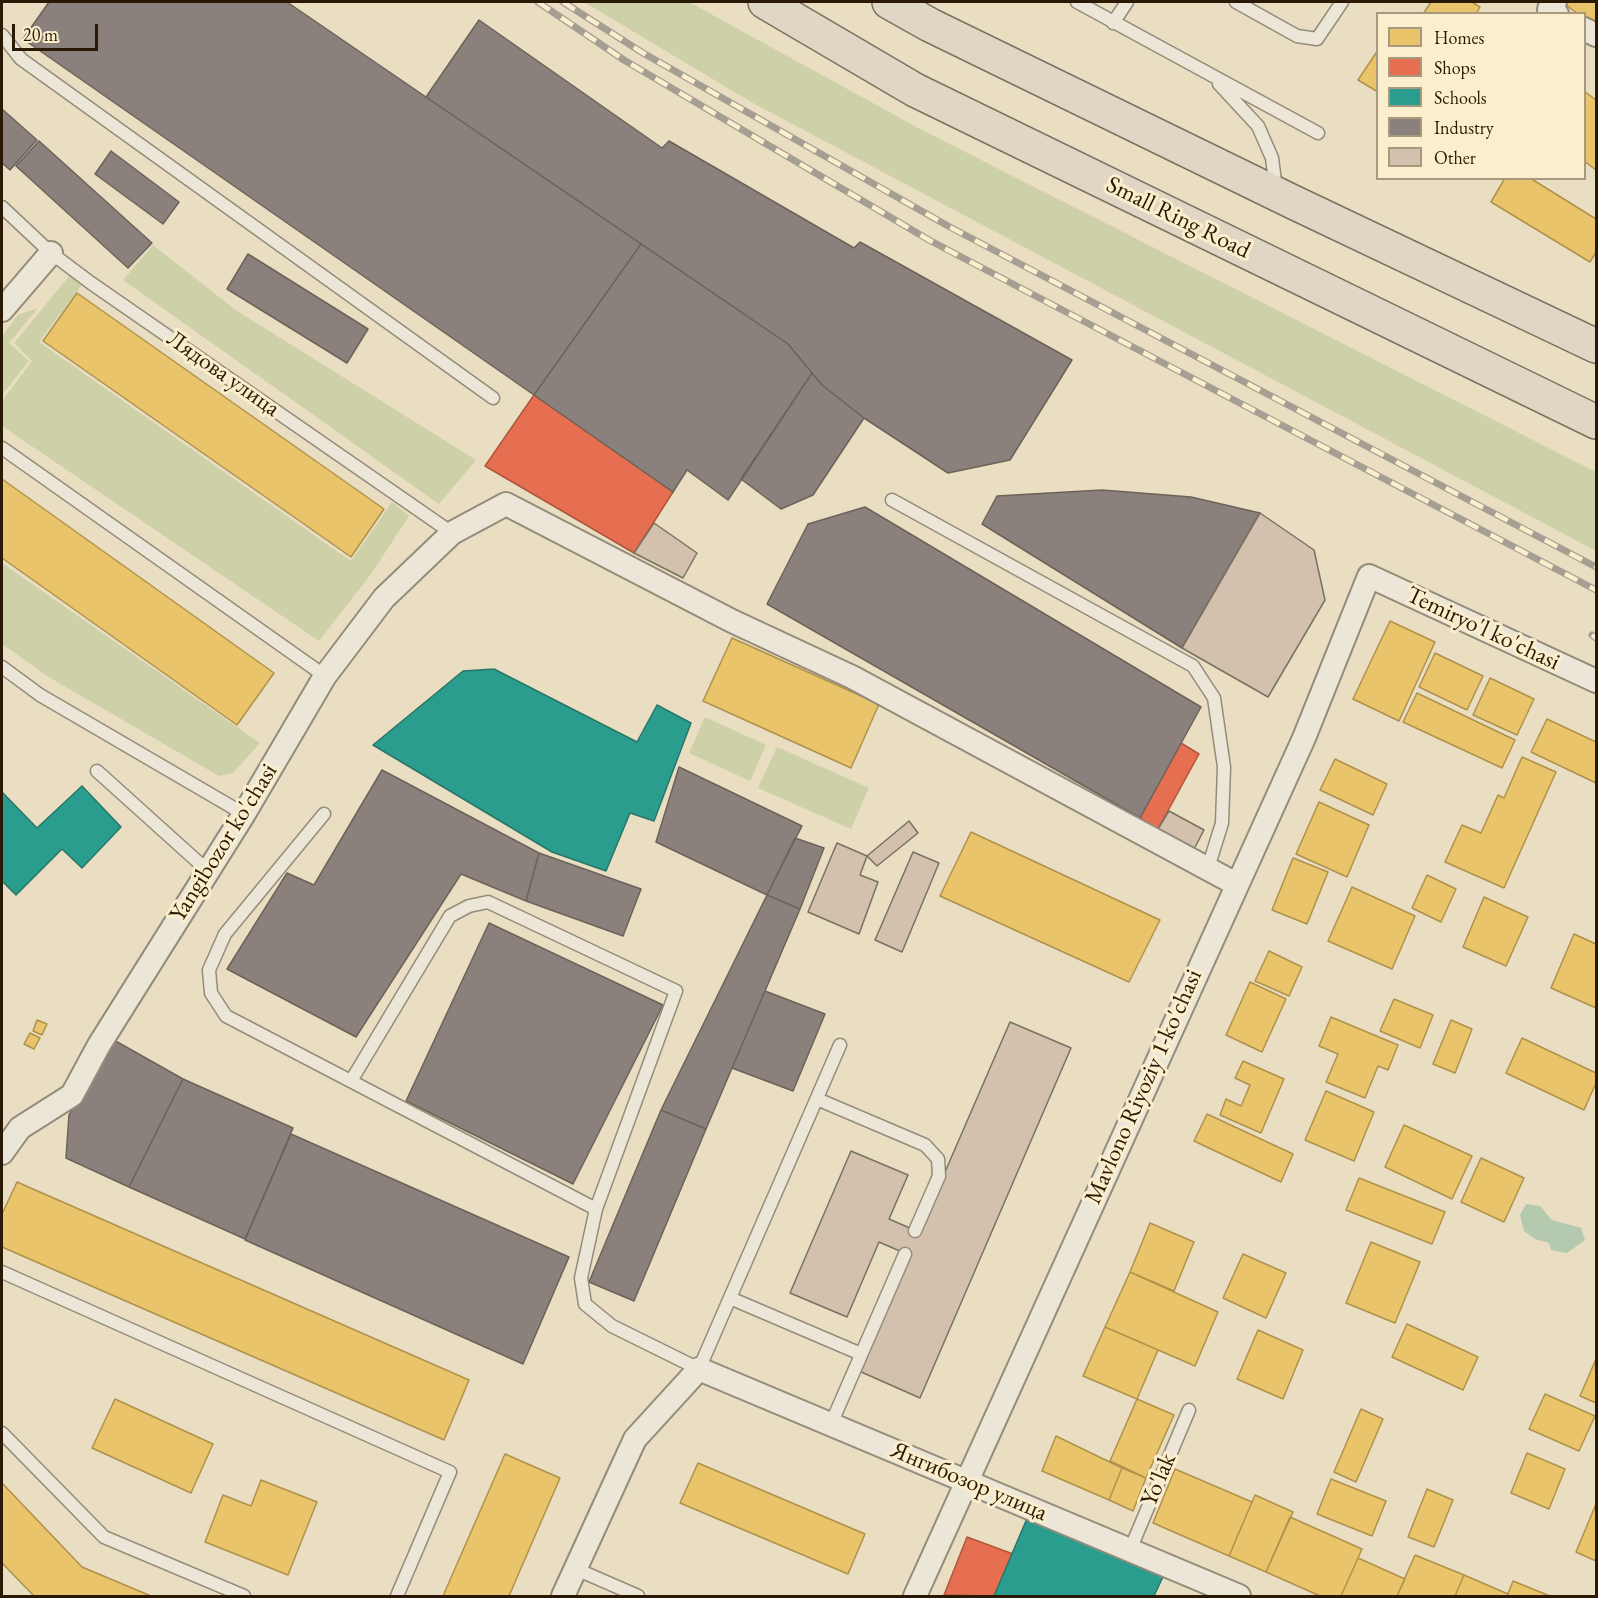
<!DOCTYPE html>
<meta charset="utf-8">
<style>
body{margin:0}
#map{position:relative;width:1598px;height:1598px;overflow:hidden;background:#e9dec2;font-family:"EB Garamond",serif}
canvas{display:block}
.frame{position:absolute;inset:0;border:3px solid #2a1a05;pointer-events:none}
.legend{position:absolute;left:1376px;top:12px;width:210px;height:168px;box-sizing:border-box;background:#fbeecd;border:2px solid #a7997d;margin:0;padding:8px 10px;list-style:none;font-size:18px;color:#2a1a05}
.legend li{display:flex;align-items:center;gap:12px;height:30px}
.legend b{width:30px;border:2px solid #a7997d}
.scale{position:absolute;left:12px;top:24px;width:86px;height:27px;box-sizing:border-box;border:3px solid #2a1a05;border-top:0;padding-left:8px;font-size:18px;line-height:21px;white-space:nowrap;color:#2a1a05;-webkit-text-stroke:4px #fbeecd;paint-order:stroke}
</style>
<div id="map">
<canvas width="1598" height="1598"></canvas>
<div class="frame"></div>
<ul class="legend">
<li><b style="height:16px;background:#e9c46a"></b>Homes</li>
<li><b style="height:16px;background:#e76f51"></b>Shops</li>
<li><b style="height:16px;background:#2a9d8f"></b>Schools</li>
<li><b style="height:16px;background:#8a817c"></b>Industry</li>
<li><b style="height:16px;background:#d3c1ae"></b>Other</li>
</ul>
<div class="scale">20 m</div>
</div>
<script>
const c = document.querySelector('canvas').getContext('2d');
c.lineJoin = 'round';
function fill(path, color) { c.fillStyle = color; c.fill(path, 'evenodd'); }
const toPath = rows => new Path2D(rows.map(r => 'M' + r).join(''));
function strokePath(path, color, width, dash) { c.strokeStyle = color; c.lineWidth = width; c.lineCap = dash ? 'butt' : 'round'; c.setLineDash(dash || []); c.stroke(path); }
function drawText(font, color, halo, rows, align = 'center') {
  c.font = font + ' "EB Garamond",serif'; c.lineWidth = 6; c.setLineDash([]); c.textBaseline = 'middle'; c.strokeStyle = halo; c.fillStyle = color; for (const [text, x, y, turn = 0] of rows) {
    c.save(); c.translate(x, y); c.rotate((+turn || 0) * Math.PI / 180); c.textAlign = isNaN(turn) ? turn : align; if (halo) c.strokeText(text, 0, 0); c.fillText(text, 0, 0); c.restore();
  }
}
const green = toPath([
 [584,2,689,2,922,130,1596,472,1596,551,751,102],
 [153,245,237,311,476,460,439,504,123,280],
 [70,275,82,285,39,342,351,561,392,502,409,516,371,574,319,641,2,426,2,401,32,361,14,343],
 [38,308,9,343,29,361,2,395,2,336,18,315],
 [2,563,260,743,233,773,219,776,47,676,2,644],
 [705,717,766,745,750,781,689,753],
 [777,747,869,788,851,829,758,788]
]);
const water = toPath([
 [1526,1204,1540,1206,1552,1220,1581,1228,1585,1240,1567,1253,1551,1250,1549,1243,1535,1239,1524,1231,1520,1215]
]);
const homes = toPath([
 [1431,2,1472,2,1480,7,1476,14,1423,14,1431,2],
 [1568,2,1596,2,1596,25,1584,18,1584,14,1578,14,1566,5,1568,2],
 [1378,50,1378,92,1358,80,1378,50],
 [1584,91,1596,100,1596,170,1584,161,1584,91],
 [1505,178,1530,178,1596,219,1596,252,1590,262,1491,202,1505,178],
 [77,293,384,509,351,557,43,341,77,293],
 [2,479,274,673,237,725,2,558,2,479],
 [1390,621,1435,642,1399,721,1353,699,1390,621],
 [732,638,879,704,851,768,703,701,732,638],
 [1435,653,1483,676,1467,710,1419,687,1435,653],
 [1490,678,1534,699,1517,735,1473,715,1490,678],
 [1417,693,1515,740,1502,768,1403,722,1417,693],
 [1547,719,1596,742,1596,783,1531,752,1547,719],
 [1522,757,1556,772,1504,888,1445,862,1462,825,1481,833,1498,795,1504,798,1522,757],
 [1335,759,1387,784,1373,815,1320,790,1335,759],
 [1319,802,1369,825,1347,877,1296,854,1319,802],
 [971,832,1160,920,1129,982,940,896,971,832],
 [1293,858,1328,872,1307,924,1272,910,1293,858],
 [1427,875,1456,889,1441,922,1412,908,1427,875],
 [1352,887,1415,916,1392,969,1328,941,1352,887],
 [1484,897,1528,917,1506,966,1463,947,1484,897],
 [1574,934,1596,944,1596,1008,1551,988,1574,934],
 [1269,951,1302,967,1289,996,1255,981,1269,951],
 [1250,982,1286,999,1262,1052,1226,1035,1250,982],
 [1394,999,1433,1015,1420,1048,1380,1031,1394,999],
 [1331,1017,1398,1045,1388,1070,1378,1066,1365,1098,1326,1082,1338,1054,1319,1046,1331,1017],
 [37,1020,47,1024,42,1035,33,1031,37,1020],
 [1451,1020,1472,1029,1455,1073,1433,1064,1451,1020],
 [30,1033,40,1038,34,1049,24,1044,30,1033],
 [1522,1038,1596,1073,1596,1083,1584,1110,1506,1073,1522,1038],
 [1243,1061,1284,1079,1261,1133,1220,1115,1226,1099,1241,1106,1250,1085,1235,1078,1243,1061],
 [1326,1091,1374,1112,1354,1161,1305,1140,1326,1091],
 [1207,1114,1293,1154,1281,1182,1194,1141,1207,1114],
 [1404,1125,1472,1156,1452,1199,1385,1167,1404,1125],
 [1481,1158,1524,1178,1504,1222,1461,1202,1481,1158],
 [1359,1178,1445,1212,1432,1244,1346,1210,1359,1178],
 [17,1182,469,1380,444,1440,2,1247,2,1214,17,1182],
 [1150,1223,1194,1242,1174,1291,1130,1272,1150,1223],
 [1371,1242,1420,1262,1395,1323,1346,1303,1371,1242],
 [1243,1254,1286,1273,1266,1318,1223,1298,1243,1254],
 [1130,1272,1218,1312,1195,1366,1105,1327,1130,1272],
 [1407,1324,1478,1357,1463,1390,1392,1357,1407,1324],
 [1105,1327,1158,1350,1137,1399,1083,1376,1105,1327],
 [1258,1330,1303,1350,1283,1399,1237,1379,1258,1330],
 [1596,1359,1596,1403,1580,1396,1596,1359],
 [1545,1394,1595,1416,1579,1451,1529,1429,1545,1394],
 [115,1399,213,1444,191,1493,92,1448,115,1399],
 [1137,1399,1174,1415,1146,1478,1110,1461,1137,1399],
 [1361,1409,1383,1419,1356,1482,1334,1472,1361,1409],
 [1056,1436,1122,1468,1109,1500,1042,1471,1056,1436],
 [1527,1453,1565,1469,1549,1509,1511,1493,1527,1453],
 [505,1454,560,1478,509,1596,443,1596,505,1454],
 [698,1463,865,1534,848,1574,680,1503,698,1463],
 [1122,1468,1146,1478,1133,1511,1109,1500,1122,1468],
 [1175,1469,1252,1502,1229,1556,1153,1523,1175,1469],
 [1331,1479,1386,1501,1372,1536,1317,1514,1331,1479],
 [261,1480,317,1502,288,1575,205,1542,223,1495,251,1506,261,1480],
 [2,1483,82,1567,151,1596,34,1596,2,1563,2,1483],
 [1427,1489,1453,1500,1434,1547,1408,1537,1427,1489],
 [1255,1495,1293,1512,1266,1572,1229,1556,1255,1495],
 [1596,1504,1596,1561,1576,1552,1596,1504],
 [1290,1517,1362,1549,1341,1596,1320,1596,1266,1572,1290,1517],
 [1415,1555,1464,1575,1455,1596,1397,1596,1415,1555],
 [1358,1558,1405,1579,1397,1596,1341,1596,1358,1558],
 [1464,1575,1508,1594,1507,1596,1455,1596,1464,1575],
 [1513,1581,1550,1596,1507,1596,1513,1581]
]);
const shops = toPath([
 [534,395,673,492,634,553,485,466,534,395],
 [1181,743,1199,754,1158,829,1140,818,1181,743],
 [967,1537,1013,1554,994,1596,944,1595,967,1537]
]);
const schools = toPath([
 [494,669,637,742,657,705,691,723,654,821,630,813,606,871,552,852,373,745,463,671,494,669],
 [82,786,121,827,82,868,62,849,16,895,2,881,2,792,37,828,82,786],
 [1031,1509,1168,1566,1154,1596,994,1596,1031,1509]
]);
const industry = toPath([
 [49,2,287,2,641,244,534,395,23,39,49,2],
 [479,20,662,148,669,141,854,248,860,242,1072,360,1010,460,948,473,864,418,822,385,788,344,426,97,479,20],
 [2,109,37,140,10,170,2,163,2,109],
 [39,141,152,243,128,268,16,166,39,141],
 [111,151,179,202,163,224,95,174,111,151],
 [641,244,788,344,812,373,728,500,687,470,673,492,534,395,641,244],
 [248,254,368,329,347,363,227,289,248,254],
 [812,373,822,385,864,418,813,495,781,509,741,479,812,373],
 [1102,490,1191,497,1260,513,1182,648,982,524,997,496,1102,490],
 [865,507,1201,707,1140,818,767,604,808,524,865,507],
 [679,767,802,826,767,895,656,842,679,767],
 [382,770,539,853,526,901,461,874,356,1037,227,969,287,873,314,885,382,770],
 [795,838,824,848,800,909,767,895,795,838],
 [539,853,641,889,623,936,526,901,539,853],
 [767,895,800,909,706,1129,661,1110,767,895],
 [489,923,663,1005,573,1184,406,1101,489,923],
 [765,991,825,1014,793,1091,732,1068,765,991],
 [112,1039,183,1079,129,1187,66,1158,69,1115,112,1039],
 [183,1079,293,1128,245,1239,129,1187,183,1079],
 [661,1110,706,1129,634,1301,589,1282,661,1110],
 [291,1134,569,1257,523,1364,245,1240,291,1134]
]);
const building = toPath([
 [1260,513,1314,550,1325,600,1268,697,1182,648,1260,513],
 [654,523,697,553,683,578,634,553,654,523],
 [1169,811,1204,830,1194,849,1158,829,1169,811],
 [909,821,918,833,877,866,867,856,909,821],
 [837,843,867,856,860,875,878,882,859,934,808,912,837,843],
 [913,852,939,863,902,952,875,940,913,852],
 [1010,1022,1071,1048,920,1398,859,1371,909,1255,879,1242,847,1317,790,1293,851,1151,908,1175,889,1219,919,1232,1010,1022]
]);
const service = toPath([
 [1077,2,1318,133],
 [1236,2,1297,36,1317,39,1342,2],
 [1113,23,1127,2],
 [2,35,21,59,493,398],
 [1219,84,1258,126,1272,158,1276,189],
 [2,207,51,253,91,283,452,533],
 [2,448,325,676],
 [892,500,1193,666,1214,698,1224,767,1222,823,1208,868],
 [2,667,40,695,244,814],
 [97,771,208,871],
 [324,814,225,934,209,970,211,993,226,1016,596,1209],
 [351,1081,450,916,469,906,488,902,676,991,596,1209,581,1278,585,1304,612,1326,699,1369,840,1045],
 [817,1099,925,1145,938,1159,939,1176,915,1231],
 [2,1272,450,1472,397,1596],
 [730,1298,861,1354],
 [831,1424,905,1254],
 [2,1433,104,1537,244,1596],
 [1130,1550,1189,1410],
 [576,1569,638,1596]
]);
const minor = toPath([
 [1555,2,1549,9,1557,14],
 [1584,29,1596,35],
 [2,310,51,253],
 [2,1153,20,1128,72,1095,99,1045,244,814,325,676,384,598,452,533,506,504,732,621,852,677,1236,884],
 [563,1596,635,1439,699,1369,1239,1596],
 [915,1596,1304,738,1369,576,1596,681]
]);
const trunk = toPath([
 [765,2,915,90,1596,422],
 [889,2,930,25,1293,202,1596,346]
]);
const rail = toPath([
 [538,2,624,60,929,240,1596,590],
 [563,2,643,53,948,226,1596,567],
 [1592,635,1596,638]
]);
const streetNames = [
 ["Small Ring Road",1178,218,26],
 ["Лядова улица",223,374,35],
 ["Temiryo'l ko'chasi",1483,629,25],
 ["Yangibozor ko'chasi",224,843,-58],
 ["Mavlono Riyoziy 1-ko'chasi",1144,1087,-66],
 ["Yo'lak",1159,1480,-67],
 ["Янгибозор улица",969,1482,23]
];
fill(green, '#ced1a7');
fill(water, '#b5c9af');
fill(homes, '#e9c46a');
strokePath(homes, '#b0914c', 1.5);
fill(shops, '#e76f51');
strokePath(shops, '#ae563a', 1.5);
fill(schools, '#2a9d8f');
strokePath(schools, '#2a7666', 1.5);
fill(industry, '#8a817c');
strokePath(industry, '#6d6258', 1.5);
fill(building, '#d3c1ae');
strokePath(building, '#797161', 1.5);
strokePath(service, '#948c7a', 15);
strokePath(minor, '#948c7a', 26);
strokePath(trunk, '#797161', 36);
strokePath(service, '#ece6d8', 12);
strokePath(minor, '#ece6d8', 22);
strokePath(trunk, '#dfd6c3', 33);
strokePath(rail, '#a59f93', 7);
strokePath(rail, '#fbeecd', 4.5, [14]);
drawText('24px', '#2a1a05', '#fbeecd', streetNames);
</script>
